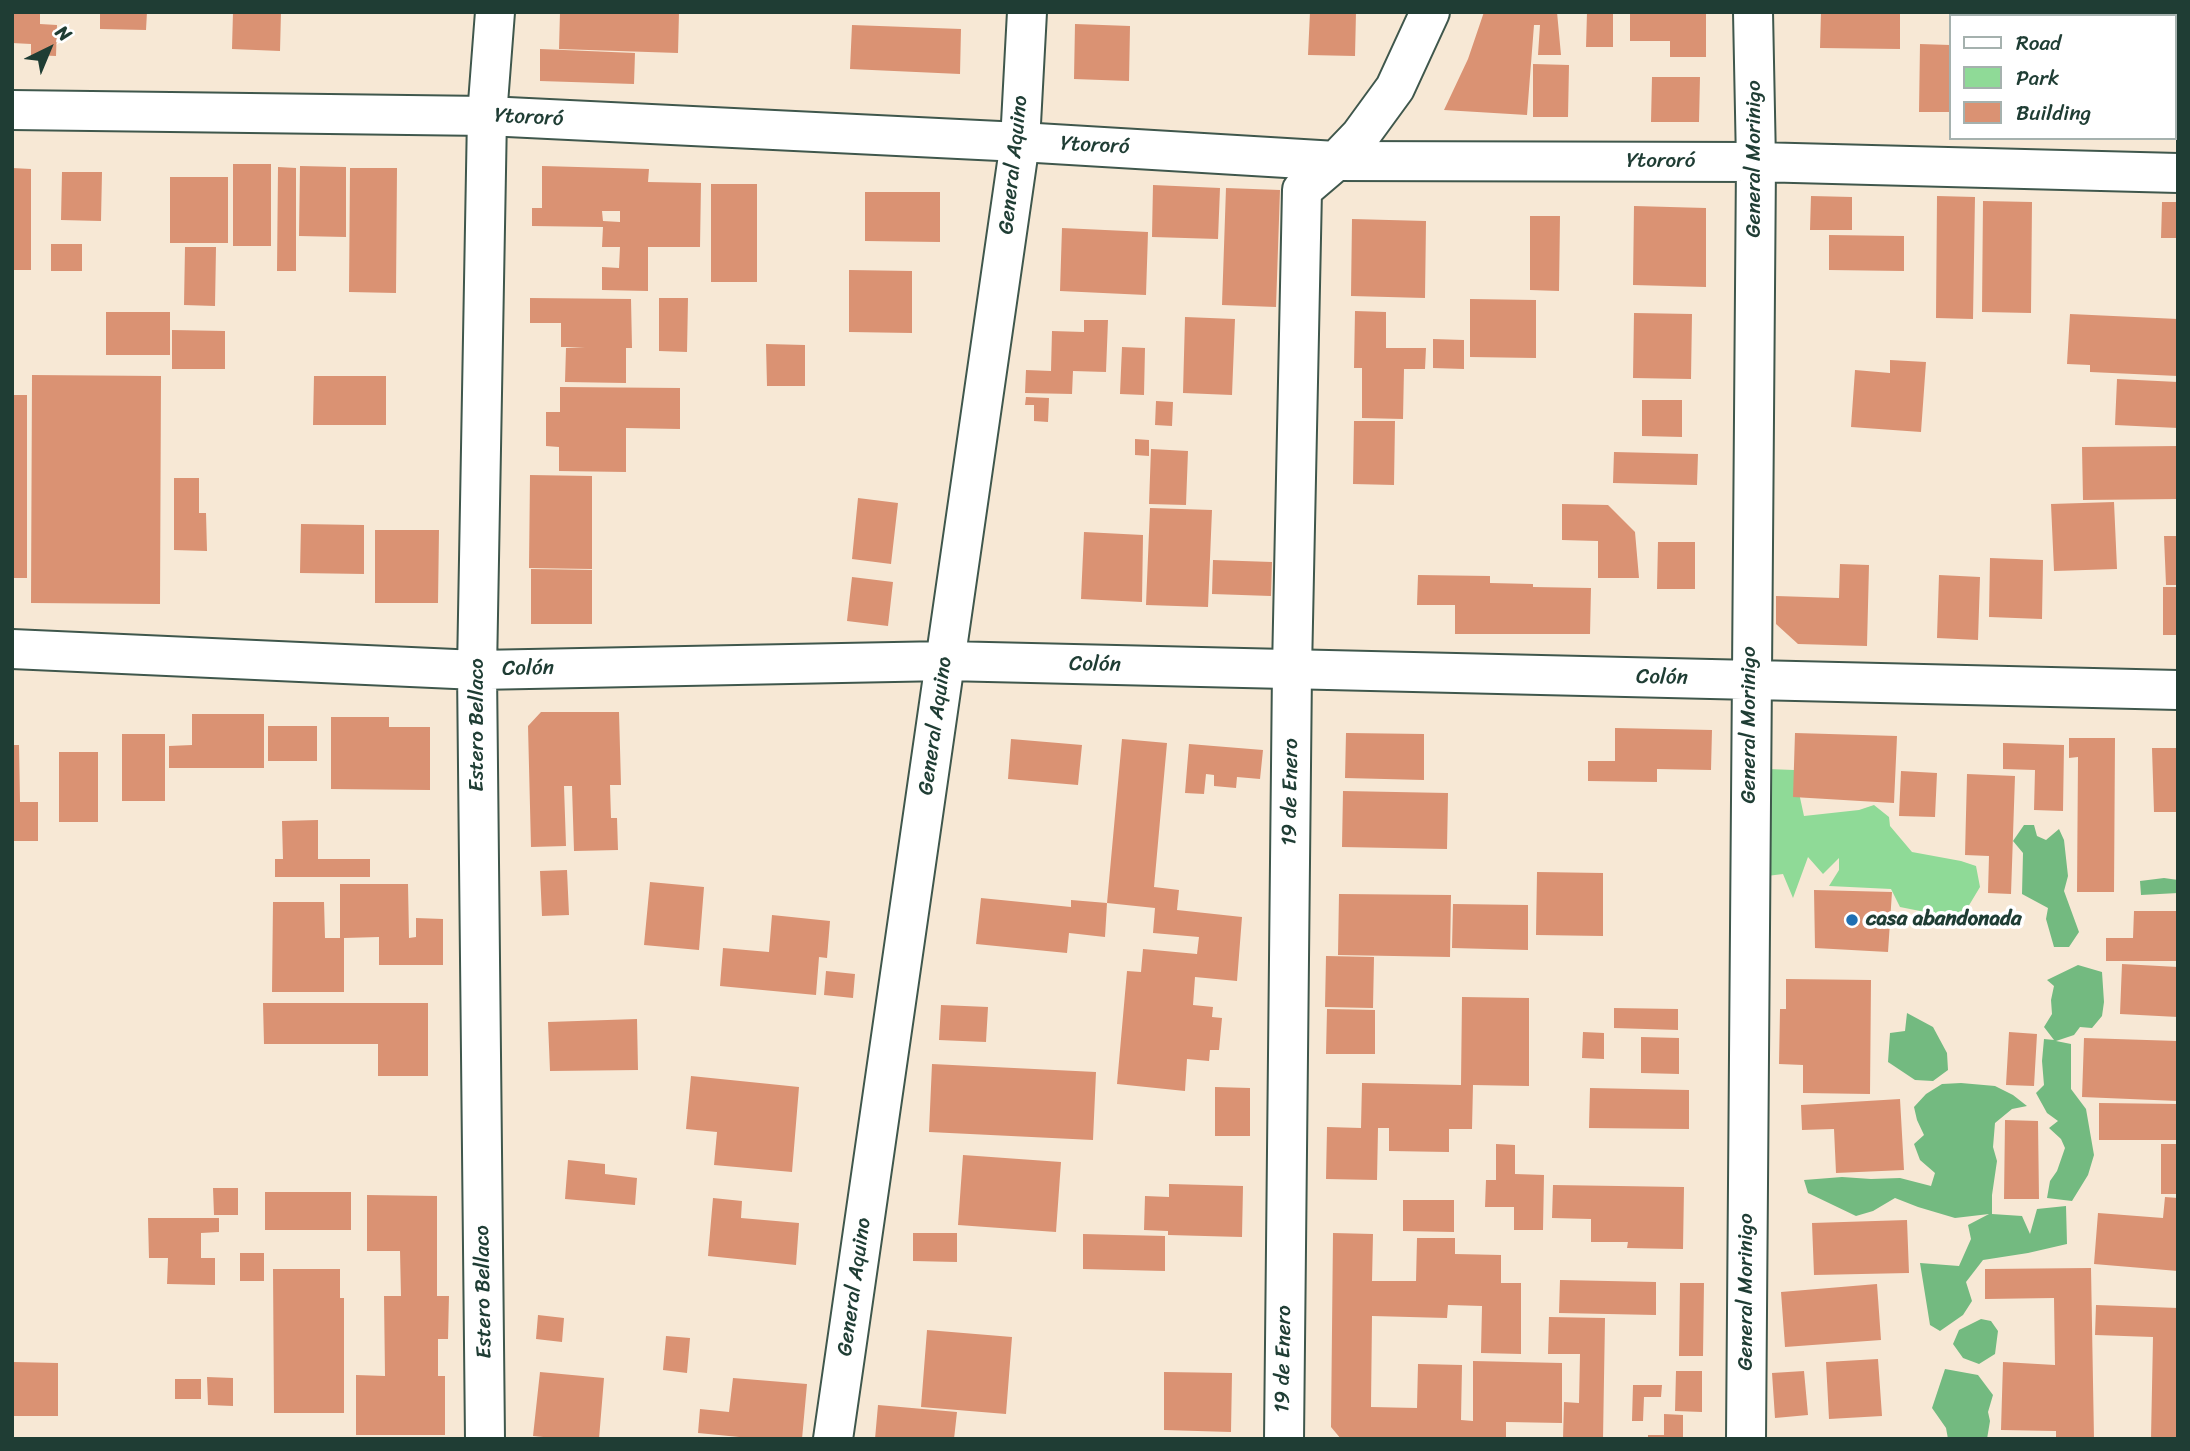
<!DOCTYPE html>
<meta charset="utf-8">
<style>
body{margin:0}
#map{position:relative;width:2190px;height:1451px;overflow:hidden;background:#f7e8d5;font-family:Sriracha,sans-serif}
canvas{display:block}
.frame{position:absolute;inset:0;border:14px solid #1f3d34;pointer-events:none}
.legend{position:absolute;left:1949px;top:14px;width:228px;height:126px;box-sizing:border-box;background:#fff;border:2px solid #a5b1ae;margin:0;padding:9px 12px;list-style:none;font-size:21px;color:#1f3d34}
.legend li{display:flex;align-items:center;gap:14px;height:35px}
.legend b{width:35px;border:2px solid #a5b1ae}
.north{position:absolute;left:14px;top:14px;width:70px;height:70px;-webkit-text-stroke:5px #fff;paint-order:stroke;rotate:43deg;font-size:19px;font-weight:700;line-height:28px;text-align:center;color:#1f3d34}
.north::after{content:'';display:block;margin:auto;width:24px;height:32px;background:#1f3d34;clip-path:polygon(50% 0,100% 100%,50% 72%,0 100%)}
</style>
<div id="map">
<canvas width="2190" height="1451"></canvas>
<div class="frame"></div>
<ul class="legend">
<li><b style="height:9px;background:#fff"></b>Road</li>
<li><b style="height:19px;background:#8fda97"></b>Park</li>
<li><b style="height:19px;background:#da9273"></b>Building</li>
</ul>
<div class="north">N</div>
</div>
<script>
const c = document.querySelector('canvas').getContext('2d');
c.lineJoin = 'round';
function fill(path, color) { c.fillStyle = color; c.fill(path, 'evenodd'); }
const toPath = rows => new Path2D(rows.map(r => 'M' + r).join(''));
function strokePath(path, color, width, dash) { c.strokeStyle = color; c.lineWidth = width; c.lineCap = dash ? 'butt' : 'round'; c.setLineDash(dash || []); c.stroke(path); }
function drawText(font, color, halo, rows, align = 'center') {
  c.font = font + ' Sriracha,sans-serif'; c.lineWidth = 7; c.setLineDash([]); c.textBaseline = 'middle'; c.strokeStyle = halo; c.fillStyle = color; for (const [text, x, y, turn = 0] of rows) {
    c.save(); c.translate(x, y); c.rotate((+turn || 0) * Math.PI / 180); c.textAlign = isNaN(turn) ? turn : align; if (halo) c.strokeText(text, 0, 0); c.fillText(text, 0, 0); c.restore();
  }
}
const green = toPath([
 [1768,769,1794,770,1804,816,1859,810,1874,805,1889,817,1890,826,1912,852,1961,861,1976,866,1980,887,1965,912,1940,915,1900,907,1891,889,1829,886,1839,870,1839,858,1823,874,1808,857,1793,898,1783,874,1767,876]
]);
const forest = toPath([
 [2024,825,2034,825,2037,836,2046,840,2059,829,2064,840,2068,876,2064,891,2079,932,2069,947,2054,947,2046,919,2048,908,2022,894,2023,853,2013,841],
 [2164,878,2178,880,2178,893,2141,895,2140,881],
 [2078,965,2102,972,2104,1002,2102,1016,2092,1028,2080,1027,2074,1035,2056,1041,2071,1044,2071,1089,2086,1109,2094,1155,2088,1175,2072,1201,2047,1198,2050,1181,2057,1171,2065,1148,2061,1139,2049,1128,2058,1121,2047,1113,2036,1093,2044,1085,2042,1061,2044,1039,2054,1040,2044,1027,2052,1014,2051,1000,2054,986,2047,980],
 [1907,1013,1933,1027,1947,1053,1948,1070,1933,1081,1915,1080,1888,1062,1890,1033,1905,1031],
 [1961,1083,1995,1086,2013,1095,2027,1106,2012,1109,1995,1123,1993,1147,1997,1161,1992,1195,1992,1214,2022,1216,2030,1234,2037,1209,2066,1206,2067,1244,2028,1253,1983,1260,1966,1282,1972,1301,1963,1315,1940,1331,1930,1325,1920,1263,1959,1266,1971,1239,1968,1225,1989,1214,1955,1218,1918,1207,1895,1198,1873,1211,1856,1216,1808,1193,1804,1180,1842,1177,1871,1179,1900,1178,1931,1186,1935,1173,1920,1160,1914,1144,1924,1135,1917,1120,1914,1107,1926,1094,1942,1084],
 [1981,1319,1991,1321,1998,1331,1995,1354,1979,1364,1963,1358,1953,1344,1959,1330],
 [1945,1369,1978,1375,1993,1395,1988,1412,1990,1421,1987,1439,1948,1439,1946,1428,1932,1408]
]);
const building = toPath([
 [12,12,40,12,40,24,57,25,56,56,31,55,31,44,12,43],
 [100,12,147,12,146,30,100,29],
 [233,12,281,12,280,51,232,49],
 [560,12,679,12,678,53,559,49],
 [1310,12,1356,12,1355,56,1308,55],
 [1484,12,1557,12,1561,55,1538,55,1540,25,1534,25,1527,115,1444,110,1468,59],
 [1587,12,1613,12,1613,47,1586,47],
 [1630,12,1706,12,1706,57,1670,57,1670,41,1630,41],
 [1821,12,1900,12,1900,49,1820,48],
 [2134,12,2167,12,2167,16,2134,16],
 [1075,24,1130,26,1129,81,1074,79],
 [852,25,961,29,960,74,850,69],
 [2174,26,2178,26,2178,56,2174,56],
 [1920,44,1950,45,1950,112,1919,112],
 [540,49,635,53,634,84,540,81],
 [1533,64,1569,65,1568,117,1533,117],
 [1652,77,1700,77,1699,122,1651,122],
 [2174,87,2178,87,2178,127,2174,127],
 [233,164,271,164,271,246,233,246],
 [300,166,346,167,346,237,299,236],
 [542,166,649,169,648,182,701,183,700,247,648,247,648,291,602,290,602,267,619,268,620,247,602,247,603,227,532,226,532,208,542,208],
 [602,211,620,211,620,222,603,221],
 [278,167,296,168,296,271,277,271],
 [12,168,31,169,31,270,12,270],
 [350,168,397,168,396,293,349,292],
 [62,172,102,172,101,221,61,220],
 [170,177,228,177,228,243,170,243],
 [711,184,757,184,757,282,711,282],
 [1153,185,1220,188,1218,239,1152,237],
 [1226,188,1280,190,1276,307,1222,305],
 [865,192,940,192,940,242,865,241],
 [1811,196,1852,197,1852,230,1810,230],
 [1937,196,1975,197,1973,319,1936,318],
 [1983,201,2032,202,2031,313,1982,312],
 [2162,202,2178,202,2178,238,2161,238],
 [1634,206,1706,208,1706,287,1633,285],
 [1530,216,1560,216,1559,291,1530,290],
 [1352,219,1426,221,1425,298,1351,296],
 [1062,228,1148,232,1146,295,1060,291],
 [1829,235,1904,236,1904,271,1829,270],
 [51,244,82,244,82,271,51,271],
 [185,247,216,247,215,306,184,305],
 [849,270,912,271,912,333,849,332],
 [530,298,631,299,632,348,626,348,626,383,565,382,566,348,585,347,561,347,561,323,530,323],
 [659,298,688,298,687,352,659,351],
 [1470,299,1536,300,1536,358,1470,357],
 [1355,311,1386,312,1386,348,1426,348,1425,369,1404,369,1403,419,1362,418,1362,368,1354,368],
 [106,312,170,312,170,355,106,355],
 [1634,313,1692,314,1691,379,1633,378],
 [2070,314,2178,319,2178,376,2090,372,2090,365,2067,364],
 [1185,317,1235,319,1232,395,1183,393],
 [1084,320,1108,320,1106,372,1073,371,1072,394,1025,393,1026,370,1051,371,1052,331,1084,332],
 [172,330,225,331,225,369,172,369],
 [1433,339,1464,340,1464,369,1433,368],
 [766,344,805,345,805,386,767,386],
 [1122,347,1145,348,1144,395,1120,394],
 [1890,360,1926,362,1921,432,1851,427,1855,370,1890,373],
 [32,375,161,376,160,604,31,603],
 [314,376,386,376,386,425,313,425],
 [2117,379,2178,382,2178,428,2115,425],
 [560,387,680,388,680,429,626,428,626,472,559,471,559,447,546,446,546,412,560,412],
 [12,395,27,395,27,578,12,578],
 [1026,397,1049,398,1048,422,1034,421,1034,405,1025,405],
 [1642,400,1682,400,1682,437,1642,436],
 [1156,401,1173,402,1172,426,1155,425],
 [1354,421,1395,421,1394,485,1353,484],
 [1135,439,1149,440,1149,456,1135,455],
 [2178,446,2178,499,2083,500,2082,447],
 [1151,449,1188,451,1186,505,1149,504],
 [1614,452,1698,454,1697,485,1613,483],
 [530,475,592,476,592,569,529,568],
 [174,478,199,478,199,513,206,513,207,551,174,550],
 [858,498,898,503,891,564,852,559],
 [2114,502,2117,569,2054,571,2051,504],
 [1562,504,1608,505,1635,532,1639,578,1598,578,1598,541,1562,540],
 [1150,508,1212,510,1208,607,1146,605],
 [301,524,364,525,364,574,300,573],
 [375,530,439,530,438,603,375,603],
 [1084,532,1143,535,1142,602,1081,599],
 [2164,536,2178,536,2178,585,2166,585],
 [1658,542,1695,542,1695,589,1657,589],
 [1990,558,2043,560,2042,619,1989,617],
 [1213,560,1272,562,1271,596,1212,594],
 [1840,564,1869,565,1867,646,1798,644,1776,624,1776,596,1839,598],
 [531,569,592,570,592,624,531,624],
 [1418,575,1490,576,1490,583,1533,584,1533,587,1591,588,1590,634,1455,634,1455,605,1417,605],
 [1939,575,1980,577,1978,640,1937,638],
 [852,577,893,582,888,626,847,621],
 [2163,587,2178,587,2178,635,2163,635],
 [541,712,619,712,621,785,610,785,611,818,617,818,618,850,574,851,572,786,564,786,566,846,531,847,528,726],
 [192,714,264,714,264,768,169,768,169,746,192,745],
 [331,717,389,717,389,727,430,727,430,790,331,789],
 [268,726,317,726,317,761,268,761],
 [1615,728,1712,730,1711,770,1657,769,1657,782,1588,781,1588,761,1615,761],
 [1346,733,1424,734,1424,780,1345,778],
 [1795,733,1897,736,1894,803,1793,797],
 [122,734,165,734,165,801,122,801],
 [2069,738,2115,738,2114,892,2077,892,2078,757,2069,758],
 [1011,739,1082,745,1078,785,1008,779],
 [1122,739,1167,743,1154,887,1179,890,1177,910,1242,917,1237,981,1195,977,1193,1005,1213,1007,1212,1017,1222,1018,1219,1050,1210,1050,1209,1061,1187,1059,1185,1091,1117,1084,1127,971,1141,972,1143,949,1197,954,1199,937,1153,933,1155,908,1107,903],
 [2003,743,2064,745,2063,811,2034,810,2035,770,2003,769],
 [1189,744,1263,750,1260,779,1237,777,1236,788,1214,786,1214,775,1206,774,1204,794,1185,793],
 [12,745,19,745,20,802,38,802,38,841,12,841],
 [2152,748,2178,748,2178,812,2154,812],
 [59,752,98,752,98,822,59,822],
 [1901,771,1937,773,1935,817,1899,816],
 [1967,774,2015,776,2011,894,1988,893,1989,856,1965,855],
 [1343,791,1448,793,1447,849,1342,847],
 [318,820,318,859,370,859,370,877,275,877,275,859,283,859,282,821],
 [567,870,569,915,542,916,540,871],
 [1537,872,1603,873,1603,936,1536,935],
 [650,882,704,887,699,950,644,945],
 [340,884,408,884,409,938,416,937,416,918,443,919,443,965,379,965,379,937,344,938,344,992,272,992,273,902,324,902,325,938,340,938],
 [1814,890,1892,892,1888,952,1815,948],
 [1339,894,1451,895,1450,957,1338,955],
 [981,898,1071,907,1071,900,1107,903,1105,937,1069,933,1067,953,976,944],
 [1453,904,1528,905,1528,950,1452,948],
 [2134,911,2178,911,2178,961,2106,961,2106,938,2133,938],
 [772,915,830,921,827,958,819,957,816,995,720,986,723,948,769,952],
 [1326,956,1374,957,1373,1008,1325,1007],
 [2122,964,2178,967,2178,1017,2120,1014],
 [826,971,855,974,853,998,824,995],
 [1786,979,1871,980,1870,1094,1803,1093,1803,1065,1779,1064,1780,1009,1786,1009],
 [1462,997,1529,998,1529,1086,1473,1085,1472,1129,1449,1129,1449,1152,1389,1151,1389,1128,1378,1128,1377,1180,1326,1179,1327,1127,1361,1128,1362,1083,1461,1085],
 [263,1003,428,1003,428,1076,378,1076,378,1044,264,1044],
 [941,1005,988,1007,986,1042,939,1040],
 [1614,1008,1678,1009,1678,1030,1614,1028],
 [1327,1009,1375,1010,1375,1054,1326,1054],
 [637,1019,638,1070,550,1071,548,1022],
 [1583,1032,1604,1033,1604,1059,1582,1058],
 [2009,1032,2037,1034,2034,1086,2006,1085],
 [1641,1037,1679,1038,1679,1074,1641,1073],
 [2084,1038,2178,1041,2178,1101,2082,1097],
 [932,1064,1096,1072,1093,1140,929,1132],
 [691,1076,799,1087,792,1172,714,1165,717,1132,686,1129],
 [1215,1087,1250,1088,1250,1136,1215,1136],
 [1590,1088,1689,1090,1689,1129,1589,1128],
 [1900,1099,1904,1170,1836,1173,1834,1129,1802,1130,1801,1105],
 [2099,1103,2178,1104,2178,1140,2099,1140],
 [2005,1120,2038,1121,2039,1199,2004,1199],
 [1496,1144,1515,1145,1515,1174,1544,1175,1543,1230,1514,1230,1514,1207,1485,1207,1486,1180,1496,1180],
 [2161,1144,2178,1144,2178,1194,2161,1194],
 [963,1155,1061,1162,1056,1232,958,1225],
 [568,1160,605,1164,605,1174,637,1178,635,1205,565,1199],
 [1169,1184,1243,1186,1242,1237,1168,1235,1168,1231,1144,1230,1145,1196,1169,1197],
 [1553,1185,1684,1187,1683,1249,1627,1248,1628,1242,1591,1242,1591,1219,1552,1218],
 [213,1188,238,1188,238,1215,214,1215],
 [265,1192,351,1192,351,1230,265,1230],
 [367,1195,437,1196,437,1296,449,1296,448,1339,438,1339,438,1376,445,1376,445,1435,356,1435,356,1375,385,1376,384,1296,401,1296,400,1251,367,1251],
 [2165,1197,2178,1198,2178,1271,2094,1264,2098,1213,2163,1218],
 [713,1198,742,1201,741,1218,799,1223,796,1265,708,1256],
 [1403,1200,1454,1200,1454,1232,1403,1231],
 [148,1218,219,1218,219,1232,201,1233,201,1258,215,1258,215,1285,167,1284,168,1258,149,1258],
 [1907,1220,1909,1273,1814,1275,1812,1223],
 [913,1233,957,1233,957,1262,913,1261],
 [1333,1233,1373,1234,1372,1281,1416,1281,1417,1238,1455,1238,1455,1254,1501,1255,1501,1283,1521,1283,1521,1354,1481,1353,1482,1306,1448,1305,1447,1318,1372,1316,1371,1407,1417,1408,1418,1364,1462,1365,1461,1420,1473,1421,1473,1361,1562,1363,1562,1423,1506,1422,1506,1439,1341,1439,1331,1427],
 [1083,1234,1165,1236,1165,1271,1083,1269],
 [240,1253,264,1253,264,1281,240,1281],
 [2091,1268,2094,1439,2056,1439,2056,1431,2001,1430,2003,1362,2055,1365,2054,1298,1985,1299,1985,1269],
 [273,1269,340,1269,340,1298,344,1298,344,1413,274,1413],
 [1560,1280,1656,1282,1656,1315,1559,1313],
 [1680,1283,1704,1283,1703,1356,1679,1356],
 [1877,1284,1881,1340,1785,1347,1781,1292],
 [2096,1305,2178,1308,2178,1439,2151,1439,2153,1337,2095,1335],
 [538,1315,564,1318,562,1342,536,1339],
 [1549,1317,1605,1318,1603,1439,1563,1439,1564,1402,1579,1403,1580,1354,1548,1354],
 [927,1330,1012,1337,1006,1414,921,1407],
 [666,1336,690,1338,687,1373,663,1370],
 [1878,1359,1882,1416,1829,1419,1826,1362],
 [13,1362,58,1363,58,1416,13,1416],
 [1676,1371,1702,1371,1702,1412,1675,1411],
 [1804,1371,1808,1415,1775,1418,1772,1373],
 [540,1372,604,1378,599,1439,564,1439,533,1436],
 [1164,1372,1232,1373,1231,1432,1164,1430],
 [207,1377,233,1378,233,1406,208,1405],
 [733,1378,807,1384,802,1439,760,1439,698,1433,700,1409,729,1412],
 [175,1379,201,1379,201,1399,175,1399],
 [1633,1385,1662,1385,1661,1397,1644,1397,1643,1421,1632,1421],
 [878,1405,957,1412,954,1439,875,1439],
 [1664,1414,1683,1415,1683,1439,1648,1439,1648,1435,1664,1435]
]);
const street = toPath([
 [1336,161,1756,162,2178,173],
 [12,649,477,670,946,661,2178,690],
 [485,1439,477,670,487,116,495,12],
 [833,1439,1020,142,1027,12],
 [1746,1439,1756,162,1753,12]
]);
const secondary = toPath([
 [1284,1439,1292,670,1302,190,1336,161]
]);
const primary = toPath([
 [12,110,487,116,1020,142,1336,161,1360,136,1395,88,1430,12]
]);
const markers = [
 [1852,920,7,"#1f6fb2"]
];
const streetNames = [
 ["Ytororó",529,118,3],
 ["Ytororó",1095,146,3],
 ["General Morinigo",1755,159,-90],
 ["Ytororó",1661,162],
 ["General Aquino",1014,165,-84],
 ["Colón",1095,665,1],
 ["Colón",528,669,-1],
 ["Colón",1662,678,1],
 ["Estero Bellaco",478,725,-90],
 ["General Morinigo",1750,725,-90],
 ["General Aquino",936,726,-82],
 ["19 de Enero",1291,792,-89],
 ["General Aquino",855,1287,-82],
 ["Estero Bellaco",484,1292,-91],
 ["General Morinigo",1747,1292,-90],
 ["19 de Enero",1284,1359,-89]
];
const poiNames = [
 ["casa abandonada",1866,920]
];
fill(green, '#8fda97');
fill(forest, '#73ba80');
fill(building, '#da9273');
strokePath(street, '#3f574c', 42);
strokePath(secondary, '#3f574c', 42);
strokePath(primary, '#3f574c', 42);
strokePath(street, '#fff', 38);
strokePath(secondary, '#fff', 38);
strokePath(primary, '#fff', 38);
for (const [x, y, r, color] of markers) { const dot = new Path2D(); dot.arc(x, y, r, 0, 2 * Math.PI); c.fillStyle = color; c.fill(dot); strokePath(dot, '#fff', 2.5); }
drawText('21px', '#1f3d34', '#fff', streetNames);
drawText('bold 21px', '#1f3d34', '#fff', poiNames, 'left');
</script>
